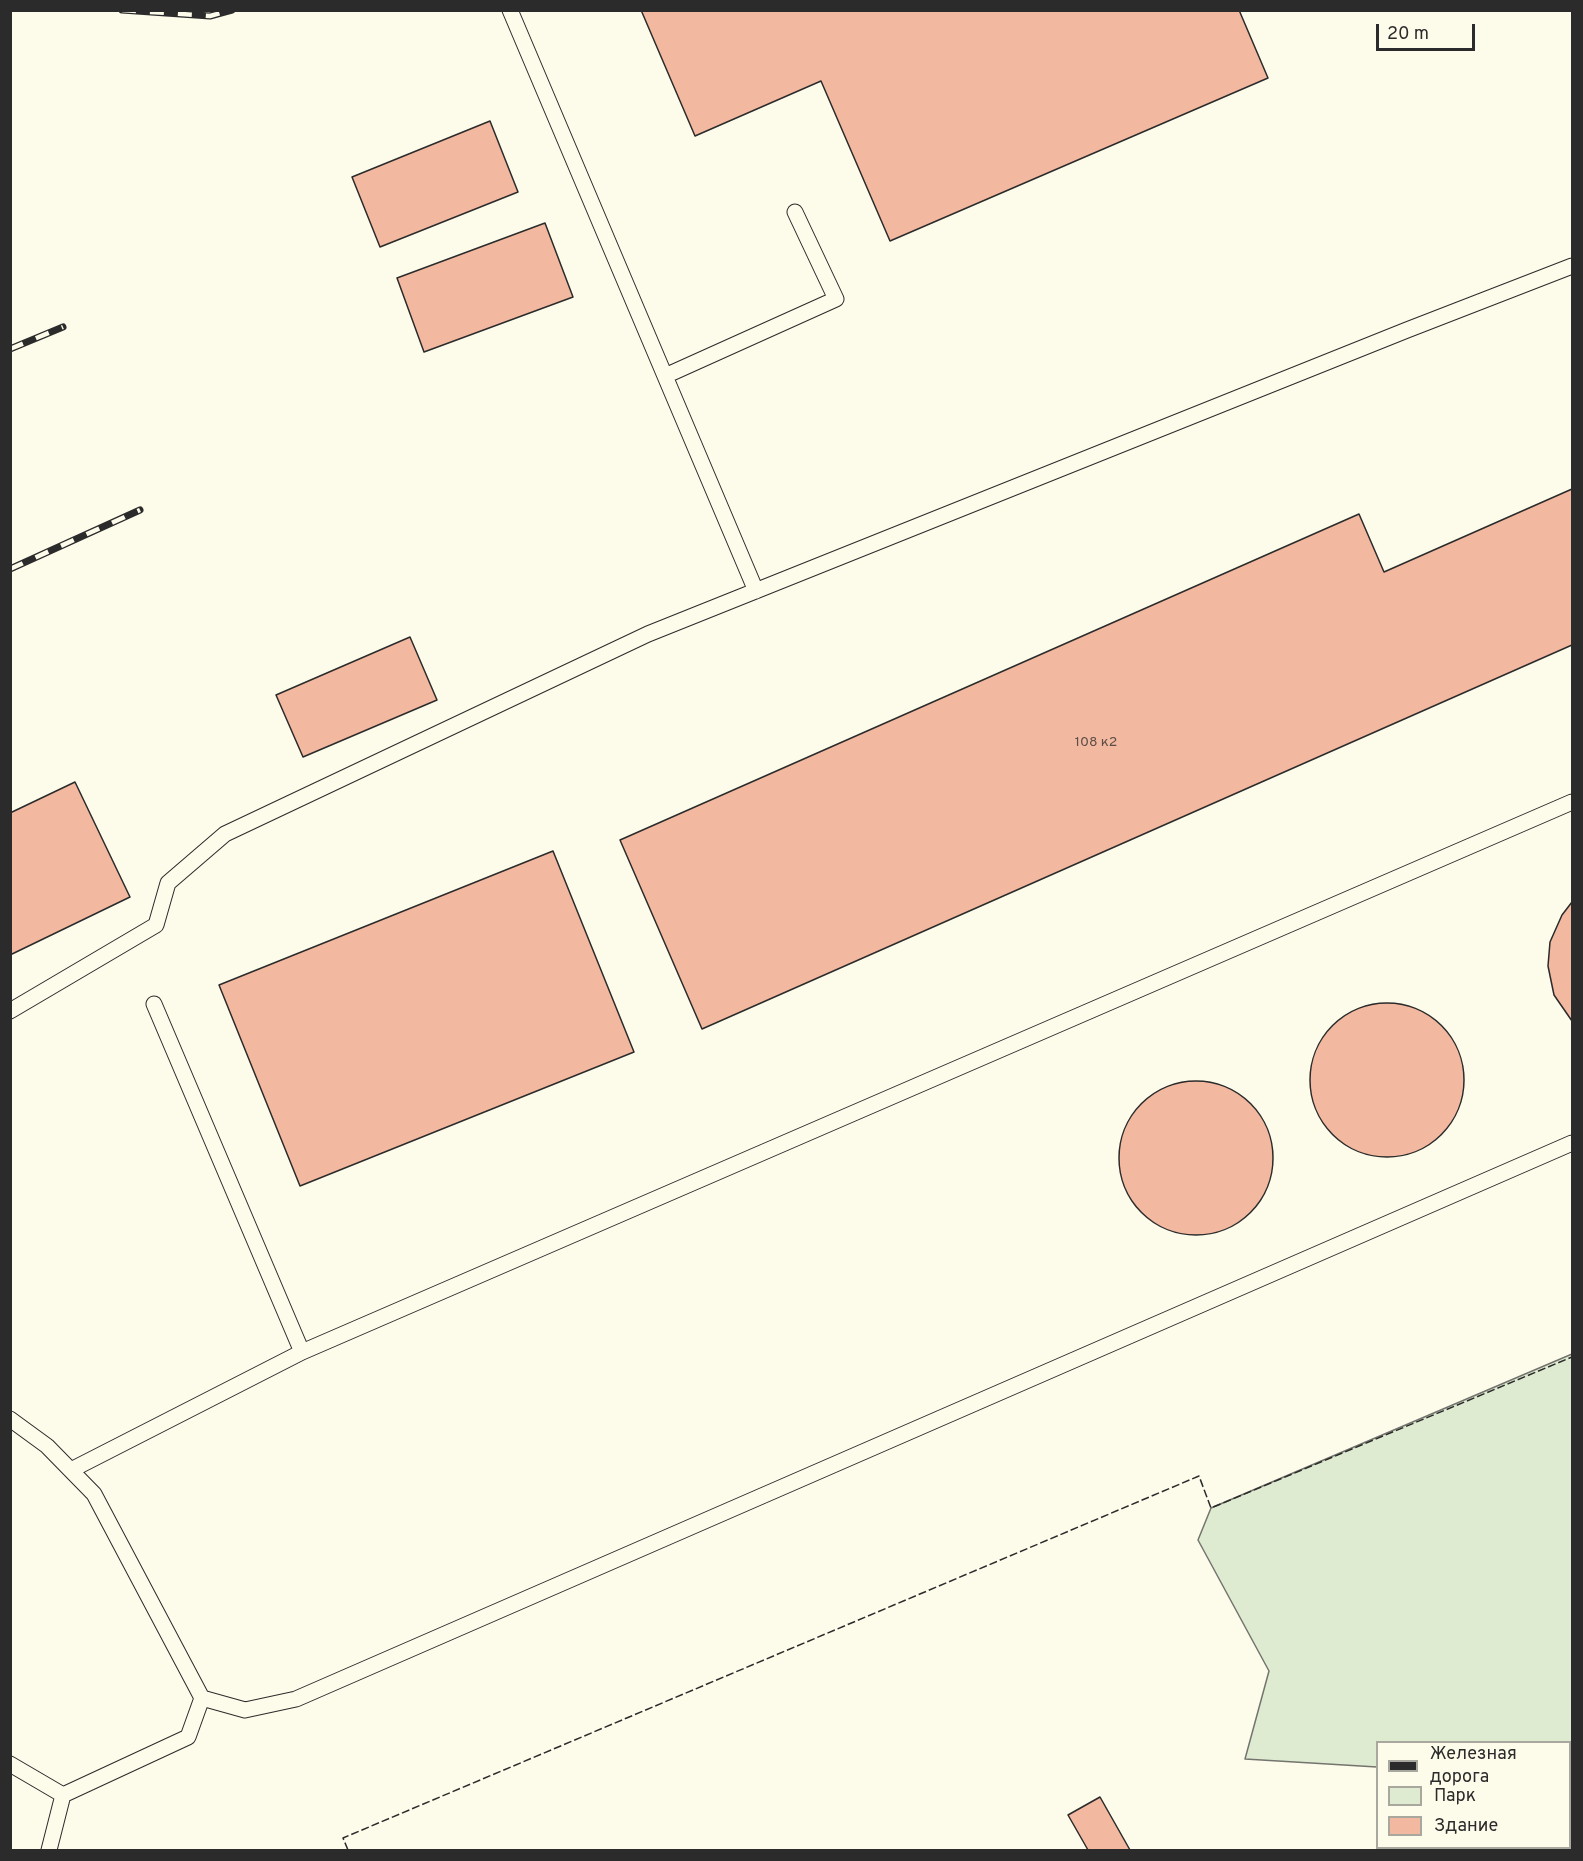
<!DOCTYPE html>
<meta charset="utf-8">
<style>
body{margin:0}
#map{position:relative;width:1583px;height:1861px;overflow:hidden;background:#fdfbea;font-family:Overpass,sans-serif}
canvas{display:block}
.frame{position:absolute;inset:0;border:12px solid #2b2b2b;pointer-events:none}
.legend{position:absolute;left:1376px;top:1741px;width:195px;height:108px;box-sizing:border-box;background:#fdfbea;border:2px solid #a9a89e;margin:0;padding:8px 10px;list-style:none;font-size:18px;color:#2b2b2b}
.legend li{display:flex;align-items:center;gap:12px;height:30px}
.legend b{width:30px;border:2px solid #a9a89e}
.scale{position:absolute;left:1376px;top:24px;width:99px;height:27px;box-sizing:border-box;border:3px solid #2b2b2b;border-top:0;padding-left:8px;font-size:18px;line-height:21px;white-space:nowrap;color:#2b2b2b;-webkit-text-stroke:4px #fdfbea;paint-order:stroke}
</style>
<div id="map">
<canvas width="1583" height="1861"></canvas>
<div class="frame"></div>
<ul class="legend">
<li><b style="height:8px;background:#2b2b2b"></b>Железная дорога</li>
<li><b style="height:16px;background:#deebd1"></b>Парк</li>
<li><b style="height:16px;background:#f2b8a0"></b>Здание</li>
</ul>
<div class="scale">20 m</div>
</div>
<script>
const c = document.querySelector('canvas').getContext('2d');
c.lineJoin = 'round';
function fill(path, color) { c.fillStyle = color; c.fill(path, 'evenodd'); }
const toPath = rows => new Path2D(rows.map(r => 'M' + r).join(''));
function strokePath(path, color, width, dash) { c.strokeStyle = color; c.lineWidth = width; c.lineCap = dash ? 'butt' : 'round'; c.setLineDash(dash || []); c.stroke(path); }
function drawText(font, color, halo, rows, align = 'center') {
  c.font = font + ' Overpass,sans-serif'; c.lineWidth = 4.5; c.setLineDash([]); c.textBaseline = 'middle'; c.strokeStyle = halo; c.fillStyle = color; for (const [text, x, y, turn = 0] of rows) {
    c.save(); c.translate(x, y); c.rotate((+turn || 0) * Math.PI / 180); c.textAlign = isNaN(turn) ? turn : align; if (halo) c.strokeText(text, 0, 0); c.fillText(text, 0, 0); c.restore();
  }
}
const green = toPath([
 [1572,1354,1572,1826,1570,1827,1570,1742,1378,1742,1377,1767,1245,1759,1269,1671,1198,1540,1211,1508,1572,1354]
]);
const building = toPath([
 [641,10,1239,10,1268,78,890,241,821,81,695,136,641,10],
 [490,121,518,192,380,247,352,177,490,121],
 [545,223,573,297,424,352,397,278,545,223],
 [1572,489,1572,645,702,1029,620,840,1359,514,1384,572,1572,489],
 [410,637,437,700,303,757,276,695,410,637],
 [75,782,130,897,10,955,10,813,75,782],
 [553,851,634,1052,300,1186,219,985,553,851],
 [1572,902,1572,1021,1554,995,1548,966,1550,942,1562,915,1572,902],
 '1310 1080a77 77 0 1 1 154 0a77 77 0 1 1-154 0Z',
 '1119 1158a77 77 0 1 1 154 0a77 77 0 1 1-154 0Z',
 [1100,1797,1130,1850,1088,1850,1068,1815,1100,1797]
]);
const service = toPath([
 [510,10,756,591],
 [665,376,836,299,795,212],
 [154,1004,302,1352],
 [10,1011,156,925,168,883,225,834,648,634,1407,330,1572,266],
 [10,1419,47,1446,94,1494,202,1698,188,1737,63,1795],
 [71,1470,302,1352,1572,802],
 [202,1698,245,1710,296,1699,1572,1143],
 [10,1764,63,1795],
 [49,1850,63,1795]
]);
const rail = toPath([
 [122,10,210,16,232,10],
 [10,349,63,327],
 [10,569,140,510]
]);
const fence = toPath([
 [348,1850,343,1838,1199,1476,1211,1508,1572,1357]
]);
const numberNames = [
 ["108 к2",1096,743]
];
fill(green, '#deebd1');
strokePath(green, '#74746e', 1.5);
fill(building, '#f2b8a0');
strokePath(building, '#2b2b2b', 1.5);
strokePath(service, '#2b2b2b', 17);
strokePath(service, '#fdfbea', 15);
strokePath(rail, '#2b2b2b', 7);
strokePath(rail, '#fdfbea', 4.5, [14]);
strokePath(fence, '#2b2b2b', 1.5, [8, 3]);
drawText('14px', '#5d4e48', null, numberNames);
</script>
